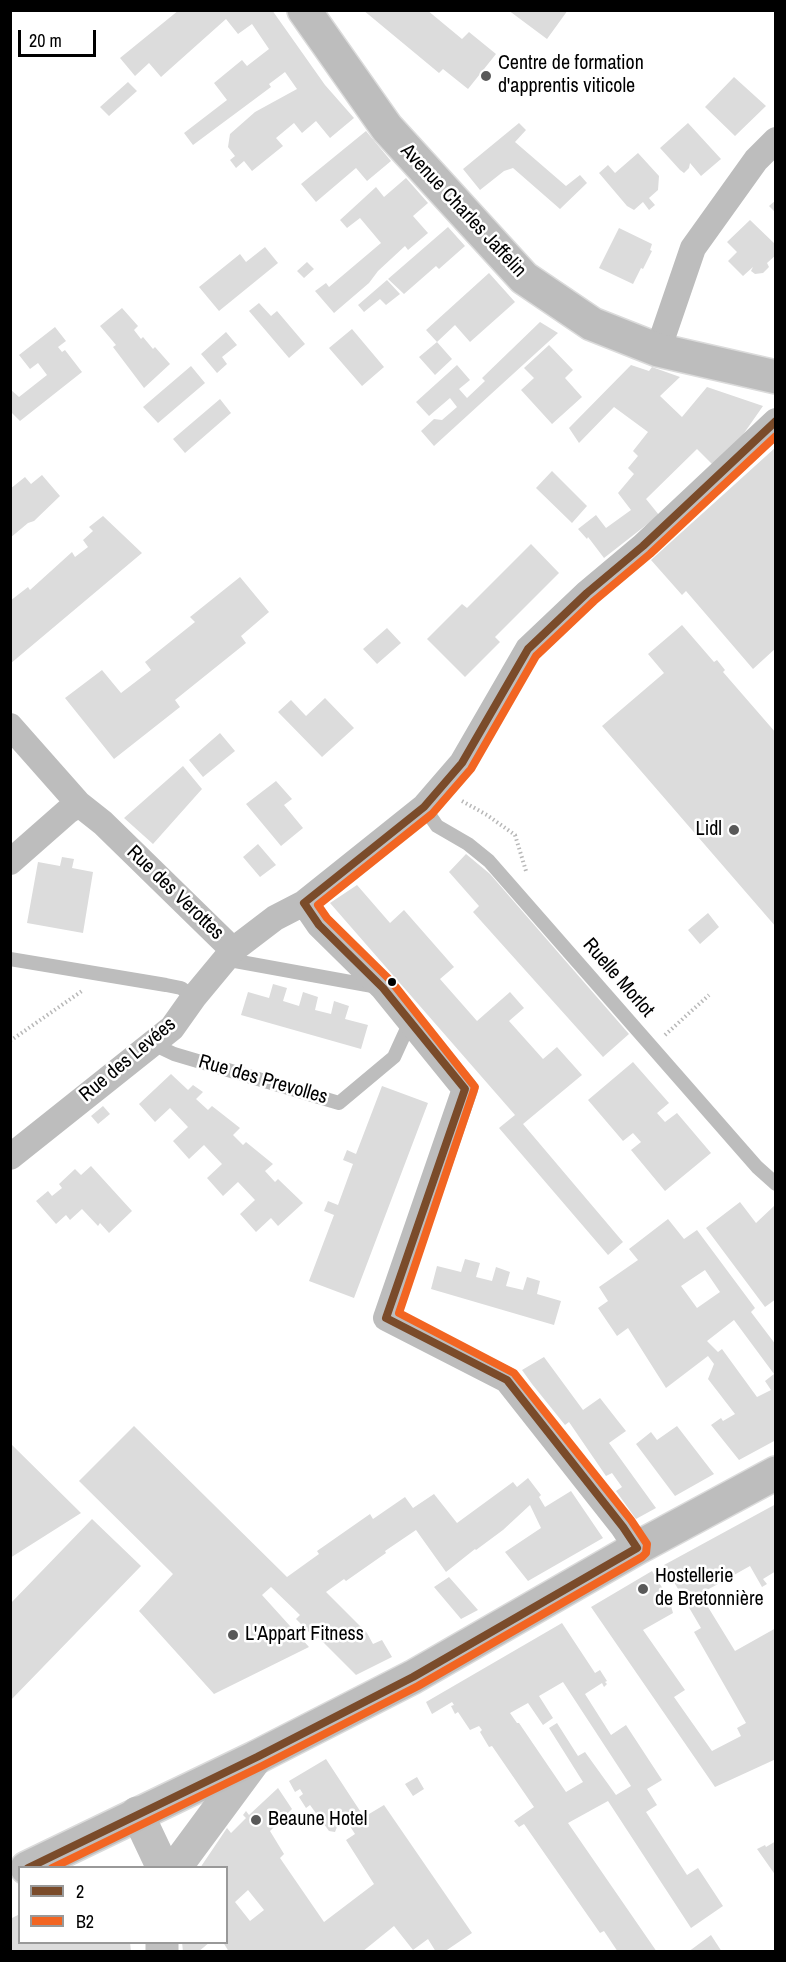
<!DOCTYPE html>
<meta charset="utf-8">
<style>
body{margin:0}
#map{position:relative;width:786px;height:1962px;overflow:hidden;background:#fff;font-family:"Archivo Narrow",sans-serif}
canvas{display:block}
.frame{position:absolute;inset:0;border:12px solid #000;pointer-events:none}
.legend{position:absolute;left:18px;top:1866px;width:210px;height:78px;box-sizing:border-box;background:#fff;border:2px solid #999;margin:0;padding:8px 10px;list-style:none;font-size:18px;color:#000}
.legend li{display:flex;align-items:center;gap:12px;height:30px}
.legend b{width:30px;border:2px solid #999}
.scale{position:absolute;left:18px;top:30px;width:78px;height:27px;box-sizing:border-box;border:3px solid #000;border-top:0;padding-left:8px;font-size:18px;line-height:21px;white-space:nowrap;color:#000;-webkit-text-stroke:4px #fff;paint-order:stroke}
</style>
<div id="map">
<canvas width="786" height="1962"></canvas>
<div class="frame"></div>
<ul class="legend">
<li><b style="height:8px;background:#7a4b2a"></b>2</li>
<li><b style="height:8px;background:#f26522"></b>B2</li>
</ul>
<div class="scale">20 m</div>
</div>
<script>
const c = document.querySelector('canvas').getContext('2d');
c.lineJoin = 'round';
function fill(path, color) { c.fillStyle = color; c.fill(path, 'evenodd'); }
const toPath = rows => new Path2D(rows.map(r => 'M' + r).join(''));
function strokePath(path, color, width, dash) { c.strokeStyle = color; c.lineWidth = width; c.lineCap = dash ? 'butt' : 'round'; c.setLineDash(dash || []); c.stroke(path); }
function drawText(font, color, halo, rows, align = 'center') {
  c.font = font + ' "Archivo Narrow",sans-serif'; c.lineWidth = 5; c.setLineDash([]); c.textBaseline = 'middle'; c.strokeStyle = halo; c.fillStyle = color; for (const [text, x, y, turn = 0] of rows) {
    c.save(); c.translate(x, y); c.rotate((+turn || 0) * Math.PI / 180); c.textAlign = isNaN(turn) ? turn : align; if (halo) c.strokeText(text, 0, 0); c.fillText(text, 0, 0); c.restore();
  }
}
const building = toPath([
 [179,10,272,10,325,85,354,118,330,138,316,121,302,133,294,123,276,138,283,146,252,171,244,161,236,168,230,160,235,156,228,147,230,134,255,112,297,89,285,72,269,84,271,87,193,145,184,133,227,100,214,83,242,60,247,66,269,49,252,24,238,34,226,19,161,77,149,63,135,76,120,58],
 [363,10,427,10,462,39,469,32,496,54,468,89,443,69,439,73],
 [508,10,568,10,547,39],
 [734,77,766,106,735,136,705,107],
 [128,82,137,91,109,116,100,107],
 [519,123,526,130,515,142,566,186,580,175,587,183,560,209,513,168,504,171,480,190,463,169],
 [688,123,721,159,701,176,690,163,689,168,684,173,680,170,660,148],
 [366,131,391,161,367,181,356,168,316,202,301,184],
 [638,153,659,176,658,190,649,198,655,205,649,210,643,202,634,210,627,206,599,173,608,165,615,173],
 [406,178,428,203,413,216,428,233,408,250,405,246,378,271,369,283,334,313,315,291,326,283,329,287,381,243,360,218,347,228,340,220,376,187,384,197],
 [776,200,776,213,769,206],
 [750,220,776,245,776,255,767,263,769,267,763,273,755,274,751,271,753,267,743,276,728,261,737,252,727,242],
 [448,227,465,246,439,269,436,266,404,294,388,279],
 [619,228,652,244,650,250,652,251,643,269,641,268,633,284,599,268],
 [265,247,278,263,219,311,199,287,240,254,246,262],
 [307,262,314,269,304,278,297,271],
 [489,273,515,302,470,342,455,325,437,342,452,359,435,375,419,357,437,342,426,330],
 [387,280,400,294,386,305,380,299,364,312,358,305],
 [259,303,271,316,277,311,305,344,289,358,249,311],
 [122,308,138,326,134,330,141,339,143,337,153,349,155,347,170,364,144,388,113,347,116,345,100,326],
 [540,322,558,333,434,446,421,431,434,419,442,420,457,407,450,398,429,416,416,402,457,365,470,380,459,389,467,398,485,381,482,378],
 [55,327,66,341,58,347,62,352,65,350,82,372,20,421,10,411,10,389,19,397,47,375,38,363,30,369,19,355],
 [352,329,384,367,362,386,329,348],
 [226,332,237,345,222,357,227,364,217,373,201,354],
 [549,345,573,370,565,378,582,397,552,424,521,390,534,378,524,368],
 [631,365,649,371,652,367,680,377,660,396,682,417,707,387,763,406,742,436,713,465,697,449,646,499,659,515,604,558,588,537,587,539,578,529,596,515,606,528,631,510,618,493,634,474,628,468,638,456,633,451,648,432,614,407,579,443,569,428],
 [191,366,205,383,158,423,143,407],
 [220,399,231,413,185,453,173,439],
 [776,447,776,648,753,669,686,591,682,595,651,560],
 [552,471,587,506,572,523,536,488],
 [42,475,60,496,34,521,28,523,10,538,10,489,25,477,31,484],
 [103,516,142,553,10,664,10,601,28,587,30,590,72,552,75,557,88,547,83,540,93,531,89,527],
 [531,544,559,573,495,637,500,642,465,677,427,639,462,604,467,608],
 [240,577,269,612,241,636,246,643,175,700,180,707,114,759,65,698,102,670,121,693,151,670,145,662,195,622,190,617],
 [682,625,714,662,717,660,725,670,723,672,776,733,776,927,602,726,664,673,648,654],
 [387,628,401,643,377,664,363,649],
 [325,698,354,728,322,757,278,712,291,700,306,716],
 [220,733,235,751,203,777,189,760],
 [183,766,202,789,153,844,124,818],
 [276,781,292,799,284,805,303,828,281,846,246,804],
 [258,844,276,865,260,877,243,857],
 [466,854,490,874,629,1034,603,1057,473,912,479,906,449,872],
 [62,857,74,859,72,868,93,872,83,933,27,923,38,862,60,866],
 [357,885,390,923,404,910,454,967,440,979,477,1021,510,992,524,1008,509,1021,543,1059,557,1047,582,1075,523,1124,623,1242,608,1255,499,1128,515,1115,330,903],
 [708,913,719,927,700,944,688,930],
 [273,984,287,988,283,1001,299,1006,303,992,318,997,315,1010,331,1014,334,1001,349,1006,345,1019,368,1025,361,1049,241,1015,248,992,269,998],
 [633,1062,669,1103,657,1113,665,1122,677,1113,711,1153,665,1191,631,1150,641,1142,633,1133,623,1141,588,1100],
 [171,1074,188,1090,193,1085,203,1092,196,1099,208,1110,212,1106,240,1128,233,1135,243,1145,246,1142,273,1164,265,1171,275,1182,278,1179,303,1203,278,1226,271,1218,256,1232,240,1214,255,1200,238,1182,223,1196,207,1178,222,1164,204,1145,189,1159,173,1141,188,1127,170,1108,155,1122,139,1104],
 [382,1086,428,1103,354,1298,309,1281,334,1215,324,1211,328,1201,338,1205,353,1164,343,1160,347,1150,356,1154],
 [103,1106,110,1114,98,1124,91,1116],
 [91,1166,132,1211,109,1233,100,1223,98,1226,82,1209,70,1220,66,1215,56,1224,36,1201,48,1191,52,1196,62,1188,59,1184,75,1169,81,1175],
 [740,1202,756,1223,774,1206,776,1208,776,1299,765,1307,706,1228],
 [668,1219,684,1239,697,1230,755,1308,751,1312,776,1345,776,1440,739,1460,711,1425,721,1418,723,1421,735,1414,708,1379,714,1364,708,1356,666,1388,628,1328,617,1336,598,1308,608,1301,599,1287,638,1260,629,1249],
 [705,1270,720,1292,697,1308,681,1286],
 [734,1320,774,1374,765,1381,771,1390,757,1397,722,1349,718,1352,707,1341],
 [465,1259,480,1263,476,1277,492,1281,496,1267,510,1272,506,1286,523,1290,527,1277,540,1281,537,1294,561,1301,554,1325,431,1289,437,1266,461,1272],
 [544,1357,583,1410,600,1398,618,1421,626,1431,609,1443,656,1508,636,1519,616,1491,622,1487,612,1473,606,1476,569,1422,565,1425,532,1384,522,1370],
 [134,1426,287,1577,319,1554,317,1551,370,1514,373,1519,405,1497,413,1508,434,1494,457,1523,513,1482,517,1487,528,1478,541,1495,539,1497,545,1507,571,1491,603,1538,528,1581,505,1552,541,1528,530,1505,503,1530,476,1550,475,1549,446,1572,416,1530,385,1551,386,1553,346,1581,344,1579,326,1592,367,1633,373,1644,382,1640,392,1657,356,1675,318,1637,316,1639,296,1619,300,1615,271,1587,262,1595,309,1647,214,1694,139,1611,173,1574,79,1481],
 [677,1426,714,1474,675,1496,636,1444,651,1432,657,1440],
 [10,1443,81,1513,10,1558],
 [776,1504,776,1571,763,1579,767,1584,762,1587,750,1566,700,1594,735,1651,776,1628,776,1759,715,1787,591,1607,652,1571,669,1599,673,1613,643,1630,685,1690,674,1697,712,1751,741,1736,737,1728,746,1723,694,1632,701,1628,664,1565],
 [92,1519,141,1566,10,1701,10,1604],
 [449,1577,478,1610,461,1619,434,1587],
 [562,1623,595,1673,600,1670,607,1681,605,1682,607,1684,604,1687,602,1683,585,1694,611,1735,626,1725,662,1780,647,1789,657,1805,646,1812,687,1875,698,1868,723,1906,691,1928,608,1801,568,1823,657,1952,618,1952,604,1931,600,1933,524,1824,519,1827,514,1821,534,1807,492,1746,489,1747,480,1732,482,1730,479,1726,470,1730,458,1712,455,1714,451,1706,454,1705,452,1702,432,1714,426,1702],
 [563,1682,631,1786,616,1795,585,1752,578,1756,557,1723,549,1728,583,1782,566,1792,519,1723,517,1723,510,1713,528,1703,543,1725,553,1718,539,1696],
 [326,1759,364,1817,384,1805,472,1933,444,1952,436,1952,428,1939,413,1950,394,1926,362,1952,229,1952,223,1942,226,1942,226,1868,200,1868,227,1828,231,1833,246,1818,243,1815,246,1811,249,1815,278,1788,292,1809,270,1831,284,1854,280,1858,324,1922,374,1884,346,1840,355,1834,342,1814,333,1820,337,1827,335,1832,329,1831,310,1805,306,1808,299,1797,303,1794,300,1789,295,1792,289,1781],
 [248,1890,264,1910,250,1921,235,1902],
 [417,1777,424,1789,413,1796,405,1784],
 [776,1841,776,1876,757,1849,765,1845,766,1847],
 [20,1914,20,1942,130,1942,131,1952,10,1952,10,1919],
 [711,1935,722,1952,688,1952],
 [182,1942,210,1942,198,1952,183,1952]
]);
const path = toPath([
 [462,801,487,815,515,835,526,871],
 [665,1035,709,995],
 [10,1041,82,991]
]);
const service = toPath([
 [424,807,437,826,468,844,489,861,757,1167,776,1184],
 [10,959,166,985,181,988,194,997],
 [224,959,378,987],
 [153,1044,174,1054,339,1103,394,1057,410,1022]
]);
const minor = toPath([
 [658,350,693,248,756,160,776,140],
 [10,726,79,804,103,823,233,950],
 [10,862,68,811,79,804],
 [304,903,319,925,383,988,465,1089,386,1318,507,1380,623,1527,637,1548],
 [10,1157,172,1028,194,997,233,950,275,918,304,903,424,807,462,763,528,649,587,593,643,546,776,421]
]);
const secondary = toPath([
 [137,1813,163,1868],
 [175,1868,257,1757],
 [162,1942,162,1952]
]);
const primary = toPath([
 [304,10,387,128,524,278,592,324,658,350,776,377],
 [27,1868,257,1757,413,1677,637,1548,776,1473]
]);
const bus1 = toPath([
 [304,903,319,925,383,988,465,1089,386,1318,507,1380,623,1527,637,1548],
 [304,903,424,807,462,763,528,649,587,593,643,546,776,421],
 [28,1868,257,1757,413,1677,637,1548]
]);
const bus2 = toPath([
 [52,1868,262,1766,418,1686,642,1557,646,1553,647,1544,631,1520,514,1373,399,1313,475,1087,391,981,327,918,318,905,432,814,471,769,536,656,594,601,650,554,776,436]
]);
const markers = [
 [486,76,6,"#595959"],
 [734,830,6,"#595959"],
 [392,982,5,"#000"],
 [643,1589,6,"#595959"],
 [233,1635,6,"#595959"],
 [256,1820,6,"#595959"]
];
const poiNames = [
 ["Centre de formation",498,64],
 ["d'apprentis viticole",498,87],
 ["Lidl",722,830,"right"],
 ["Hostellerie",655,1577],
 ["de Bretonnière",655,1600],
 ["L'Appart Fitness",245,1635],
 ["Beaune Hotel",268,1820]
];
const streetNames = [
 ["Avenue Charles Jaffelin",463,211,47],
 ["Rue des Verottes",175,893,44],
 ["Ruelle Morlot",618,978,49],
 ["Rue des Levées",128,1060,-40],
 ["Rue des Prevolles",263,1080,16]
];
fill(building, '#dcdcdc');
strokePath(primary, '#dbdbdb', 36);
strokePath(path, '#b8b8b8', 4, [1.5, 3]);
strokePath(service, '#bdbdbd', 14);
strokePath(minor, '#bdbdbd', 26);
strokePath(secondary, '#c0c0c0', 33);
strokePath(primary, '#bdbdbd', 33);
strokePath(bus1, '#7a4b2a', 8);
strokePath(bus2, '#f26522', 8);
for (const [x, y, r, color] of markers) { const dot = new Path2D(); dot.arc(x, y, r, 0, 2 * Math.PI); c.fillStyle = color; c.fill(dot); strokePath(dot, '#fff', 2); }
drawText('20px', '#000', '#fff', poiNames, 'left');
drawText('20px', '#000', '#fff', streetNames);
</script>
